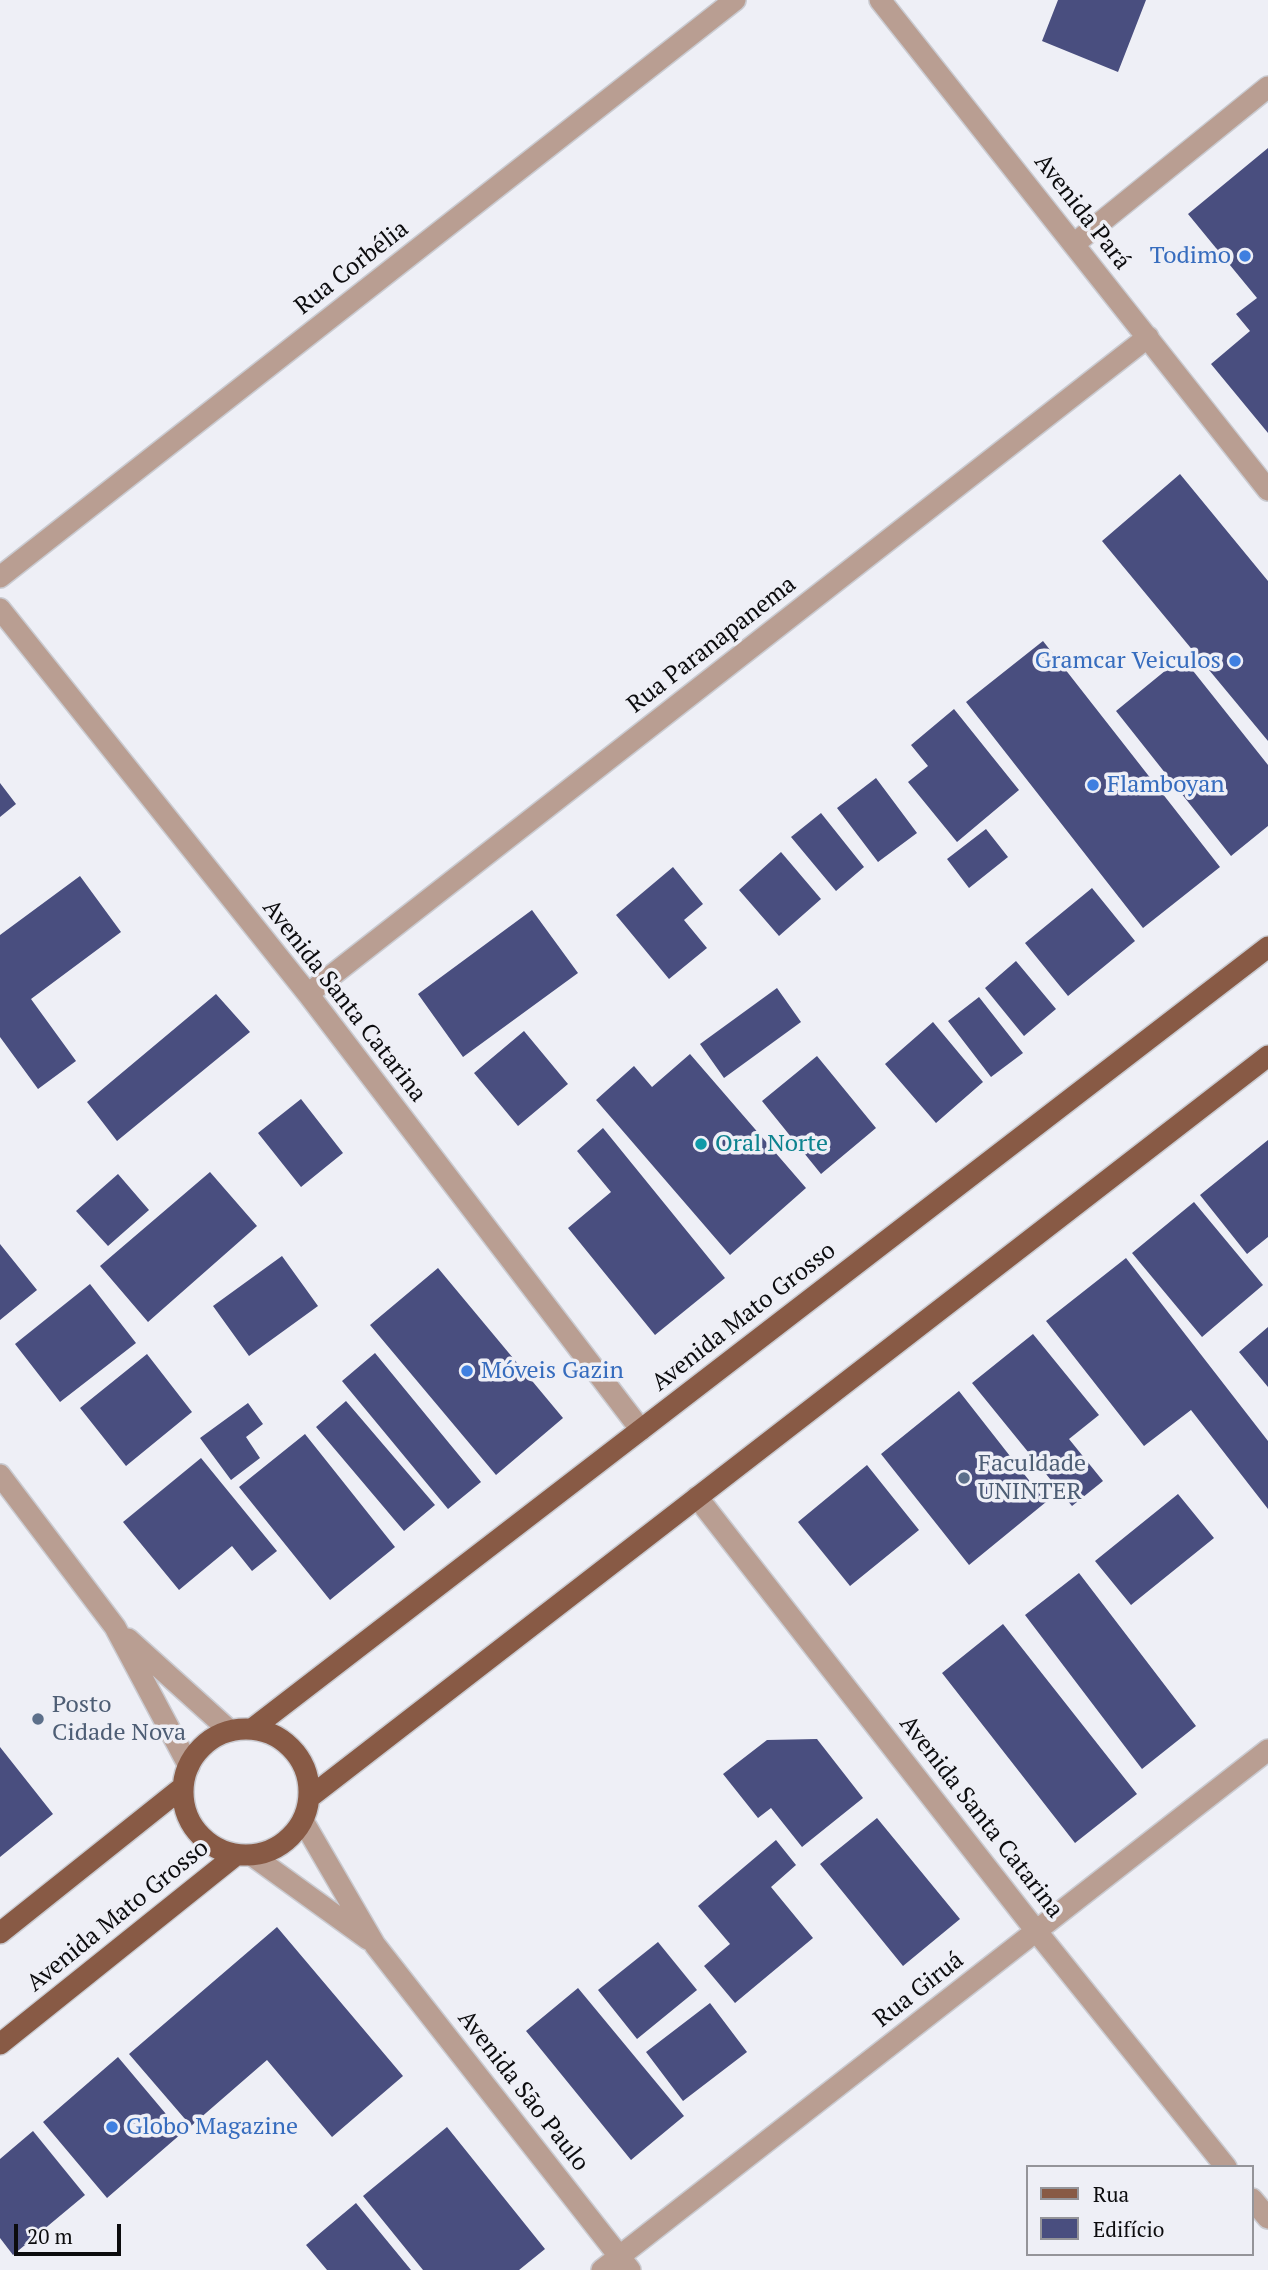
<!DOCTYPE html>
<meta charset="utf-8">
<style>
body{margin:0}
#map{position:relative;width:1268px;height:2270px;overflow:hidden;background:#eeeff6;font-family:"PT Serif",serif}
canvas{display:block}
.legend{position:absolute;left:1026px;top:2165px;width:228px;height:91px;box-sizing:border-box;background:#eeeff6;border:2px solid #949499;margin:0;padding:9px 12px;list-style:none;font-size:21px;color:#0c0c0e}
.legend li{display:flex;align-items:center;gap:14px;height:35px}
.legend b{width:35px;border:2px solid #949499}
.scale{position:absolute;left:14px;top:2224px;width:107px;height:32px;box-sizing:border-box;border:4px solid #0c0c0e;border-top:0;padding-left:9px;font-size:21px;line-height:24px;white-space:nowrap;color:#0c0c0e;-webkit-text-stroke:5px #eeeff6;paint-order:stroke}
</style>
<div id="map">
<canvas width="1268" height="2270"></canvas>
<ul class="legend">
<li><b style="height:9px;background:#885a45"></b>Rua</li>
<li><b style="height:19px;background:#494e7f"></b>Edifício</li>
</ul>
<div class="scale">20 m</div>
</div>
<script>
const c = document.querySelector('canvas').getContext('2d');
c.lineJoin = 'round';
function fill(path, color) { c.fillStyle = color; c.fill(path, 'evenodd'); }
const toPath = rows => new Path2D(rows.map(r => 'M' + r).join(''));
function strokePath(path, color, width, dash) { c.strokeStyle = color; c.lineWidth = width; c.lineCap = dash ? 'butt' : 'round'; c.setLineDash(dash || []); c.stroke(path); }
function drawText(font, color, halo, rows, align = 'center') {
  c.font = font + ' "PT Serif",serif'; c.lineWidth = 7; c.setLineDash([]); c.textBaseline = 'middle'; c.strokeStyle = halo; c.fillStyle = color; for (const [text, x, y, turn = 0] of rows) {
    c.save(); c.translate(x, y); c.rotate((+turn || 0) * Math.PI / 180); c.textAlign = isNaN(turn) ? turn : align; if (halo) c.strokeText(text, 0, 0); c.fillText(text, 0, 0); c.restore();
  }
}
const building = toPath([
 [1058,0,1146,0,1118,72,1042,41],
 [1268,148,1268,433,1211,364,1250,331,1236,314,1257,298,1188,214],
 [1180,474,1268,581,1268,741,1102,541],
 [1043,641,1220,867,1143,928,966,702],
 [1182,657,1268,765,1268,826,1231,856,1116,711],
 [954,709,1019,790,957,842,908,782,928,766,911,745],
 [876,778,917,833,878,862,837,808],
 [0,783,16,804,0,817],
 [821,813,864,867,836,891,791,837],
 [986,829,1008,857,969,888,947,859],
 [781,852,821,899,779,936,739,890],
 [673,867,703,904,684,920,707,948,669,979,616,915],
 [80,876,121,932,31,999,76,1061,38,1089,0,1037,0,935],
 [1092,888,1135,941,1068,996,1025,943],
 [532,910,578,973,463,1057,418,994],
 [1016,961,1056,1009,1024,1036,985,988],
 [777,988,801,1022,724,1078,700,1044],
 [216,994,250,1032,117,1141,87,1102],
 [979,997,1023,1053,991,1077,948,1021],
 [933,1022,983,1082,936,1123,885,1064],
 [524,1031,568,1084,518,1126,474,1073],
 [690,1054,806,1188,730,1255,596,1100,634,1066,652,1087],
 [817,1056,876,1128,821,1174,762,1101],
 [301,1099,343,1153,301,1187,258,1133],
 [603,1128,725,1278,655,1335,568,1228,611,1192,577,1151],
 [1268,1140,1268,1237,1247,1254,1200,1195],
 [210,1172,257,1226,148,1322,100,1266],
 [118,1174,149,1210,108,1246,76,1211],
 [1194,1202,1263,1285,1202,1337,1132,1253],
 [0,1244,37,1290,0,1320],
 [282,1256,318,1306,249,1356,213,1306],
 [1126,1258,1268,1441,1268,1509,1191,1410,1144,1446,1046,1321],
 [438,1268,563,1418,496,1475,370,1325],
 [90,1284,136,1343,60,1402,15,1344],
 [1268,1327,1268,1387,1239,1352],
 [1033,1334,1099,1415,1069,1439,1103,1481,1072,1506,972,1383],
 [375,1353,481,1482,448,1509,342,1381],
 [147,1354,192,1412,126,1466,80,1408],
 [959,1391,1046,1502,969,1565,881,1454],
 [346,1401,435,1505,404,1531,316,1427],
 [248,1403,263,1424,246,1437,260,1458,231,1480,200,1438],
 [305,1434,395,1547,330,1600,239,1487],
 [201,1458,277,1551,252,1571,232,1546,179,1590,123,1522],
 [867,1465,919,1530,850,1586,798,1522],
 [1178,1494,1214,1538,1131,1605,1095,1561],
 [1079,1573,1196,1726,1142,1769,1025,1615],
 [1003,1624,1137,1794,1075,1843,942,1673],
 [817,1739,863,1798,802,1847,771,1808,758,1818,723,1774,767,1740],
 [0,1747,53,1814,0,1857],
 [877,1818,960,1919,903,1966,820,1864],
 [776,1840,796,1865,771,1887,813,1938,735,2003,704,1966,730,1944,698,1906],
 [277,1927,403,2076,332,2137,267,2060,191,2126,129,2054],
 [658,1942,697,1990,637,2039,598,1990],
 [578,1988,684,2116,631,2160,526,2031],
 [710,2003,747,2052,683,2101,646,2052],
 [118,2057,182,2133,107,2198,43,2122],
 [447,2127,545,2249,519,2270,423,2270,363,2196],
 [33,2131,85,2195,13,2255,0,2238,0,2159],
 [356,2203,411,2270,327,2270,306,2245]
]);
const minor = toPath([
 [880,0,1268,490],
 [1074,244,1268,87],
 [0,577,735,0],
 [0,609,308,994,641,1430],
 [308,994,1148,337],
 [0,1475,115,1627,189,1766],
 [697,1497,1037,1932,1226,2167],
 [128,1639,230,1731],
 [303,1821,375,1945,630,2270],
 [253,1856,368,1939],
 [1252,2199,1268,2218],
 [602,2270,1268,1750]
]);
const major = toPath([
 '183 1792a63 63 0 1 1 126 0a63 63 0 1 1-126 0Z',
 [252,1729,1268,947],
 [310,1797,1268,1056],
 [0,1933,183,1787],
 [0,2044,236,1855]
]);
const markers = [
 [1245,256,7,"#3f7fe0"],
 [1235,661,7,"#3f7fe0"],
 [1093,785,7,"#3f7fe0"],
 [701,1144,7,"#0f9aa8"],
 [467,1371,7,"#3f7fe0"],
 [964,1478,7,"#5c6f8a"],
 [38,1719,7,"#5c6f8a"],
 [112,2127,7,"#3f7fe0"]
];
const streetNames = [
 ["Avenida Pará",1082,212,52],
 ["Rua Corbélia",352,268,-38],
 ["Rua Paranapanema",712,645,-38],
 ["Avenida Santa Catarina",344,1001,52],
 ["Avenida Mato Grosso",744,1317,-38],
 ["Avenida Santa Catarina",981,1817,52],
 ["Avenida Mato Grosso",118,1916,-39],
 ["Rua Giruá",919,1990,-38],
 ["Avenida São Paulo",523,2091,52]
];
const shopNames = [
 ["Todimo",1231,256,"right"],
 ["Gramcar Veiculos",1221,661,"right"],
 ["Flamboyan",1107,785],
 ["Móveis Gazin",481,1371],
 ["Globo Magazine",126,2127]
];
const cultureNames = [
 ["Oral Norte",715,1144]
];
const serviceNames = [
 ["Faculdade",978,1464],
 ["UNINTER",978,1492],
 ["Posto",52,1705],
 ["Cidade Nova",52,1733]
];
fill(building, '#494e7f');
strokePath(minor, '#cacbd1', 24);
strokePath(major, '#cacbd1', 24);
strokePath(minor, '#b99e92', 21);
strokePath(major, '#885a45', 21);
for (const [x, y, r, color] of markers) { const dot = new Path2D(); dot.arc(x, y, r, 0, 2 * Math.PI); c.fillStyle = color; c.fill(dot); strokePath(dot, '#eeeff6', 2.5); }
drawText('24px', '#0c0c0e', '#eeeff6', streetNames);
drawText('24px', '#366cbe', '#eeeff6', shopNames, 'left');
drawText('24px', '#0d838f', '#eeeff6', cultureNames, 'left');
drawText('24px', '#4e5e75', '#eeeff6', serviceNames, 'left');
</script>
